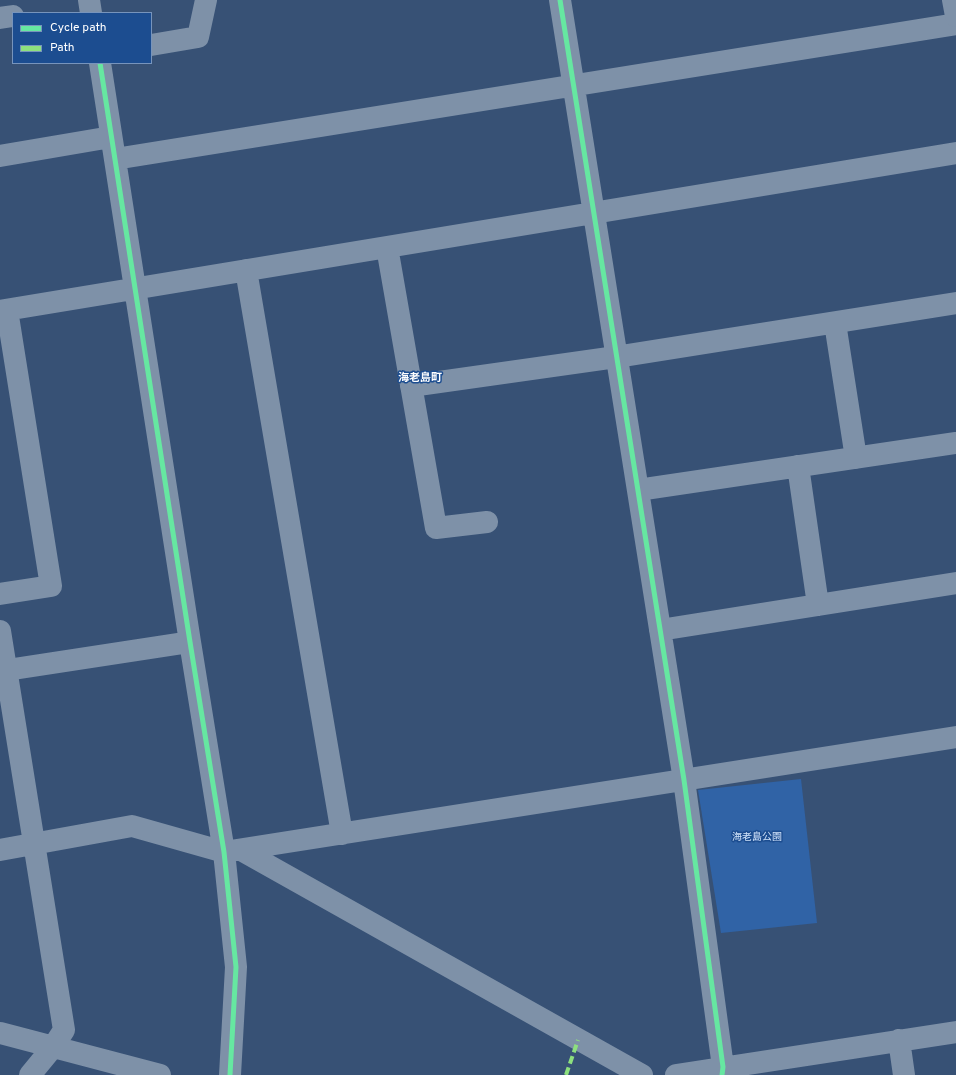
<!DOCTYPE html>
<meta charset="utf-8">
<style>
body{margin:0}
#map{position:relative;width:956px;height:1075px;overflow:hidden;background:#375175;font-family:Overpass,sans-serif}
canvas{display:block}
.legend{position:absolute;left:12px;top:12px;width:140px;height:52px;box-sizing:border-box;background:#1c4d90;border:1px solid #7794bc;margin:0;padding:5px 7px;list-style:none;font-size:12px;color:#fff}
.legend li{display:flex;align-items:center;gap:8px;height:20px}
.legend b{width:20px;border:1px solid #7794bc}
</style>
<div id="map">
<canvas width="956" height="1075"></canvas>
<ul class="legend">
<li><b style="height:5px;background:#66e7a1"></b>Cycle path</li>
<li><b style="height:5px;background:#8de07e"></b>Path</li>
</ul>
</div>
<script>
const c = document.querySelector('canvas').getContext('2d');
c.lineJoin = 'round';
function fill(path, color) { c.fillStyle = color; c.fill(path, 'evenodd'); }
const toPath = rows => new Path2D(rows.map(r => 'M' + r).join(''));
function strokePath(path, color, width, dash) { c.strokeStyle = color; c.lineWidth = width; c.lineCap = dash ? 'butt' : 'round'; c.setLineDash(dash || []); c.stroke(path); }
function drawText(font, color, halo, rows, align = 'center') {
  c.font = font + ' Overpass,"Noto Sans JP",sans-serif'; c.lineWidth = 3; c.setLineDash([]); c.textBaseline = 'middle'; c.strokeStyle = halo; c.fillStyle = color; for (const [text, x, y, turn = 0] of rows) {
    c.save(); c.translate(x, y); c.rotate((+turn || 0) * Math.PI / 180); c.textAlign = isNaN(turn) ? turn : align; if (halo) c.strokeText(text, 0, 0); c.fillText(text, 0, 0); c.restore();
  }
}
const green = toPath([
 [801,779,817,923,721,933,698,790]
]);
const minor = toPath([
 [89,0,91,13],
 [560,0,684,780,723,1067,722,1075],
 [0,18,13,16],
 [151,45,198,37,206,0],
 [100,63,190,642,224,852,236,967,230,1075],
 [0,156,111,137],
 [115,159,956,24],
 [387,247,436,528,487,522],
 [246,270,342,834],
 [0,311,956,153],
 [835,323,856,458],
 [411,386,616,357,956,303],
 [798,466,818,605],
 [638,490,956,443],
 [0,594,51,586,7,310],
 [660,630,956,583],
 [0,631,64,1030,53,1047,30,1075],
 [7,670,190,642],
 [0,850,132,826,224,852,956,737],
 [241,850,642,1075],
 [0,1033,160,1075],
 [899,1040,904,1075],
 [676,1075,956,1032]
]);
const tertiary = toPath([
 [953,0,956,16]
]);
const quiet = toPath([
 [566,1075,578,1040]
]);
const cycleway = toPath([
 [560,0,684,780,723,1067,722,1075],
 [100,63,190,642,224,852,236,967,230,1075]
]);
const parkNames = [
 ["海老島公園",757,838]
];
const neighbourhoodNames = [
 ["海老島町",420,379]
];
fill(green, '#3063a6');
strokePath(minor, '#7e91a8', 22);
strokePath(tertiary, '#7e91a8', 22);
strokePath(quiet, '#8de07e', 4, [8, 4]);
strokePath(cycleway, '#66e7a1', 5);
drawText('10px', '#d0e3fa', '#1c4d90', parkNames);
drawText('bold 11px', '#fff', '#1c4d90', neighbourhoodNames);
</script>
